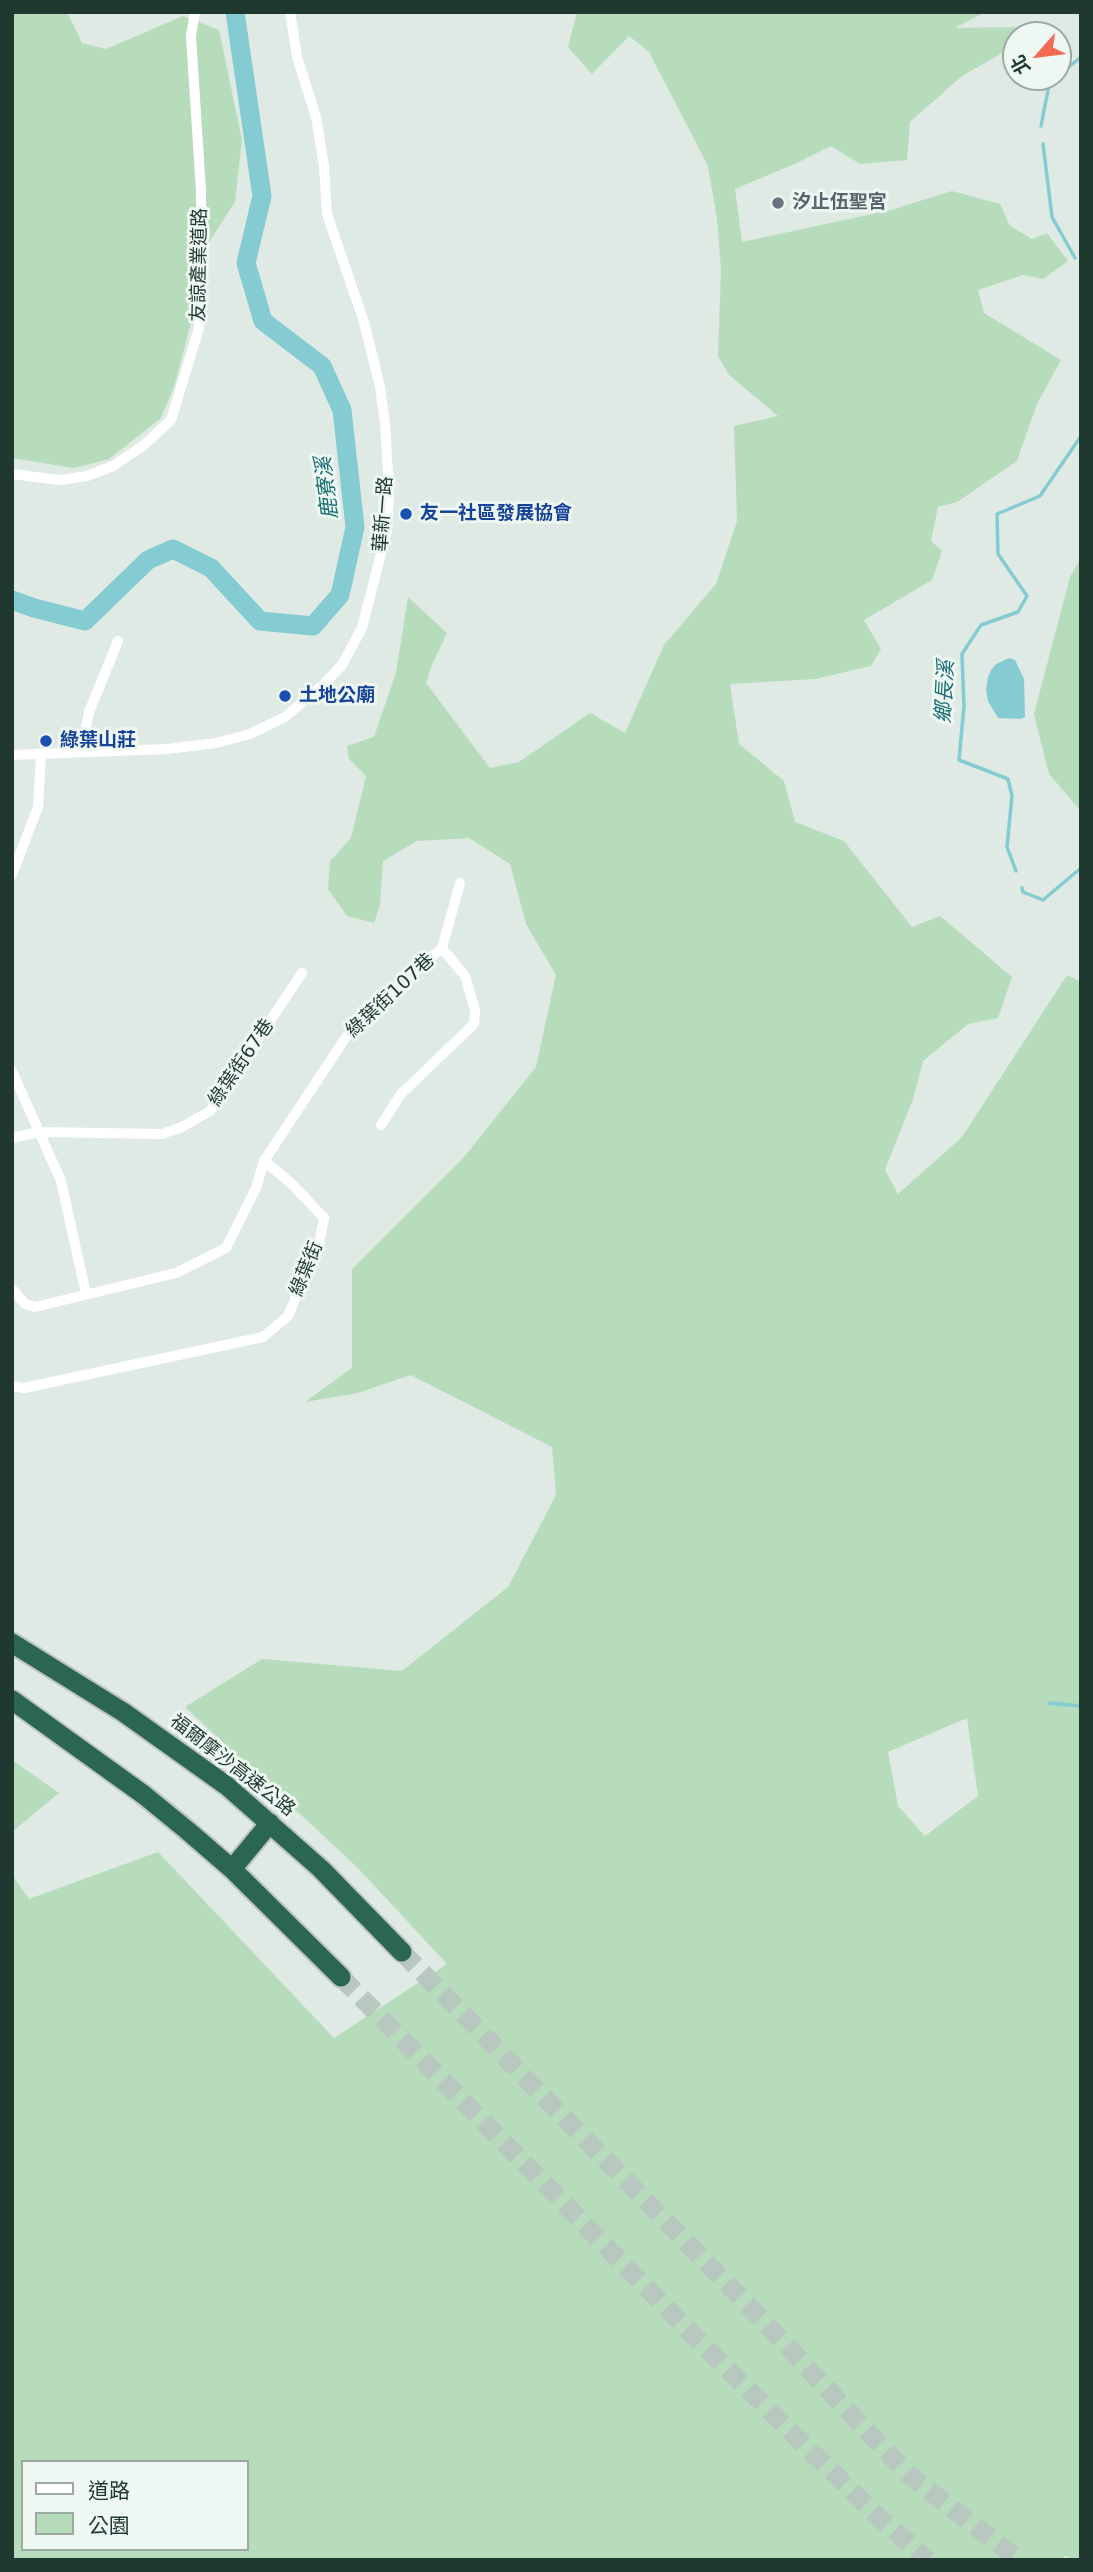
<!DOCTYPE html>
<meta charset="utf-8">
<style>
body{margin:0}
#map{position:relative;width:1093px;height:2572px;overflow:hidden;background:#deeae3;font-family:"DejaVu Sans","Noto Sans TC",sans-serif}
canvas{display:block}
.frame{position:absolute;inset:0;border:14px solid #1f3930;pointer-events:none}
.legend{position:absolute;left:21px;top:2460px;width:228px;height:91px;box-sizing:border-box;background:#eef7f1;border:2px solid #9baba4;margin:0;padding:9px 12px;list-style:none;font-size:21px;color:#1f3930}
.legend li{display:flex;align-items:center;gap:14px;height:35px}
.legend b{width:35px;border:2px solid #9baba4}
.north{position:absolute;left:1002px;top:21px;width:70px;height:70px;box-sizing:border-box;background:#eef7f1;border:2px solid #9baba4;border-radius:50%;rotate:242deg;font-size:19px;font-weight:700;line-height:28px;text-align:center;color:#1f3930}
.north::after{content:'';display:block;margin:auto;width:24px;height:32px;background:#f46a52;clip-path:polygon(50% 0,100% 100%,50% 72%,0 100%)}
</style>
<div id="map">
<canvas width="1093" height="2572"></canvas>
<div class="frame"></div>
<ul class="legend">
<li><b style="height:9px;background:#fff"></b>道路</li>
<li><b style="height:19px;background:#b6dcbc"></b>公園</li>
</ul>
<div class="north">北</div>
</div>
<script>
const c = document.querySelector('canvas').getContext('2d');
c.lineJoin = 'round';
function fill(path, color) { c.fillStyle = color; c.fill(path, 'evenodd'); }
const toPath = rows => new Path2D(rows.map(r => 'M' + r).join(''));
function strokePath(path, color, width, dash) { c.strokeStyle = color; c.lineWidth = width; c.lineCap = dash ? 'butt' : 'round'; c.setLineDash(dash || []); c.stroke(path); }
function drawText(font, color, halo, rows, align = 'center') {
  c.font = font + ' "DejaVu Sans","Noto Sans TC",sans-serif'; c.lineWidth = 6; c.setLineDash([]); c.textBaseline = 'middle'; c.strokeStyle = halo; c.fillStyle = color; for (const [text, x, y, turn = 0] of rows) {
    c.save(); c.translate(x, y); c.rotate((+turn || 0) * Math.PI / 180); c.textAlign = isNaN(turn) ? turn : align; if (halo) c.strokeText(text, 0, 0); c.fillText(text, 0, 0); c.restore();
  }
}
const green = toPath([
 [12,12,67,12,82,43,106,49,183,16,219,30,242,140,235,202,193,267,195,307,174,387,160,419,109,459,74,468,12,458],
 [577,12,985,12,955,28,1023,27,1027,35,1016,35,1016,45,962,76,910,122,907,160,860,164,831,146,797,163,735,189,742,242,891,210,952,191,1000,204,1010,226,1032,239,1047,233,1068,261,1043,279,1023,275,978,290,984,313,1061,360,1037,404,1017,461,957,502,938,507,931,541,942,551,932,580,864,620,881,649,871,666,815,679,730,684,739,744,784,781,795,822,844,841,912,927,940,916,1012,977,998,1018,968,1024,923,1061,913,1099,885,1170,898,1194,962,1137,1067,975,1081,982,1081,2560,1073,2560,1065,2556,1061,2560,12,2560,12,1875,29,1899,158,1852,334,2038,447,1964,358,1868,185,1707,262,1659,402,1671,508,1587,556,1495,552,1447,411,1375,358,1393,305,1402,352,1368,352,1269,465,1156,536,1067,556,975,526,924,510,864,469,838,417,841,383,861,380,905,374,923,347,916,328,889,330,861,351,838,366,776,349,759,347,746,374,737,396,673,408,597,447,633,431,667,426,683,490,768,519,762,590,713,625,733,664,645,716,584,737,521,734,426,778,416,729,375,718,356,721,270,717,219,708,166,649,52,629,36,592,74,568,47],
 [967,1718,978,1796,925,1836,898,1806,888,1752],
 [23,2462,247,2462,247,2549,23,2549],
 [1081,558,1081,811,1049,774,1034,714,1070,577],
 [12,1760,59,1793,12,1832]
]);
const water = toPath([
 [1009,658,1015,660,1024,679,1025,717,1020,719,998,718,988,701,986,690,988,677,991,670,996,664]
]);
const stream = toPath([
 [1058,76,1081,57],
 [1041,126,1049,85,1057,77],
 [1043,144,1052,217,1075,258],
 [1016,871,1007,847,1012,796,1008,779,959,760,964,706,962,654,981,625,1018,612,1027,596,998,554,997,514,1040,496,1081,436],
 [1022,888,1023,892,1043,900,1081,868],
 [1049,1703,1081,1706]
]);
const river = toPath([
 [12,600,34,608,85,621,148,560,173,549,211,568,260,621,313,626,340,595,355,527,342,410,322,366,263,321,246,263,262,196,235,12]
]);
const motorwayTunnel = toPath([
 [402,1952,744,2301,908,2474,1019,2560],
 [341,1977,701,2343,874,2513,928,2560]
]);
const minor = toPath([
 [12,474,59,480,87,476,113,466,144,445,171,420,199,328,202,277,201,191,191,36,195,12],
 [81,752,89,712,118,641],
 [12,755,167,749,216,743,250,734,285,717,323,685,342,665,362,628,387,530,389,491,385,423,380,387,364,322,327,214,324,166,316,117,297,57,290,12],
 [12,875,38,807,41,755],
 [442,948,460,883],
 [12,1071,61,1181,86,1294],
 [381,1125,401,1094,474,1024,475,1010,465,976,442,948],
 [12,1138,39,1132,162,1134,182,1127,210,1111,302,973],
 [12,1289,25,1304,35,1307,176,1273,226,1248,256,1188,264,1161,346,1037,379,1003,442,948],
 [12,1386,24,1388,263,1337,288,1316,319,1244,324,1218,291,1183,264,1161]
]);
const motorway = toPath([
 [12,1643,123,1712,227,1786,321,1869,402,1952],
 [12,1700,144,1795,188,1831,232,1869,341,1977],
 [232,1869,270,1823]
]);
const markers = [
 [778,203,7,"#6b7280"],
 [406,514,7,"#1a4fb4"],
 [285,696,7,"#1a4fb4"],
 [46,741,7,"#1a4fb4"]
];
const worshipNames = [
 ["汐止伍聖宮",792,203]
];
const streetNames = [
 ["友諒產業道路",200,265,-89],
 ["華新一路",384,514,-86],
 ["綠葉街107巷",391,996,-43],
 ["綠葉街67巷",242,1063,-56],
 ["綠葉街",307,1269,-68],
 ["福爾摩沙高速公路",232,1766,38]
];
const transitNames = [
 ["友一社區發展協會",420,514],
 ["土地公廟",299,696],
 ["綠葉山莊",60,741]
];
const waterNames = [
 ["鹿寮溪",328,488,-97],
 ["鄉長溪",946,692,-87]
];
fill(green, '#b6dcbc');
fill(water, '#84ccd1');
strokePath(stream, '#84ccd1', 3.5);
strokePath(river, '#84ccd1', 19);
strokePath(motorwayTunnel, '#b8c7bf', 19, [19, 10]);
strokePath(motorway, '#bcc4c1', 23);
strokePath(minor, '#fff', 10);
strokePath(motorway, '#2b6654', 19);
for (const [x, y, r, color] of markers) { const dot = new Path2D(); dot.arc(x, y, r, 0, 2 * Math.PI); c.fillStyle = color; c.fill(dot); strokePath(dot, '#eef7f1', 2.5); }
drawText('bold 19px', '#5b616d', '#eef7f1', worshipNames, 'left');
drawText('19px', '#1f3930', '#eef7f1', streetNames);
drawText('bold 19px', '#164399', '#eef7f1', transitNames, 'left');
drawText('italic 21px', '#196f75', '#eef7f1', waterNames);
</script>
